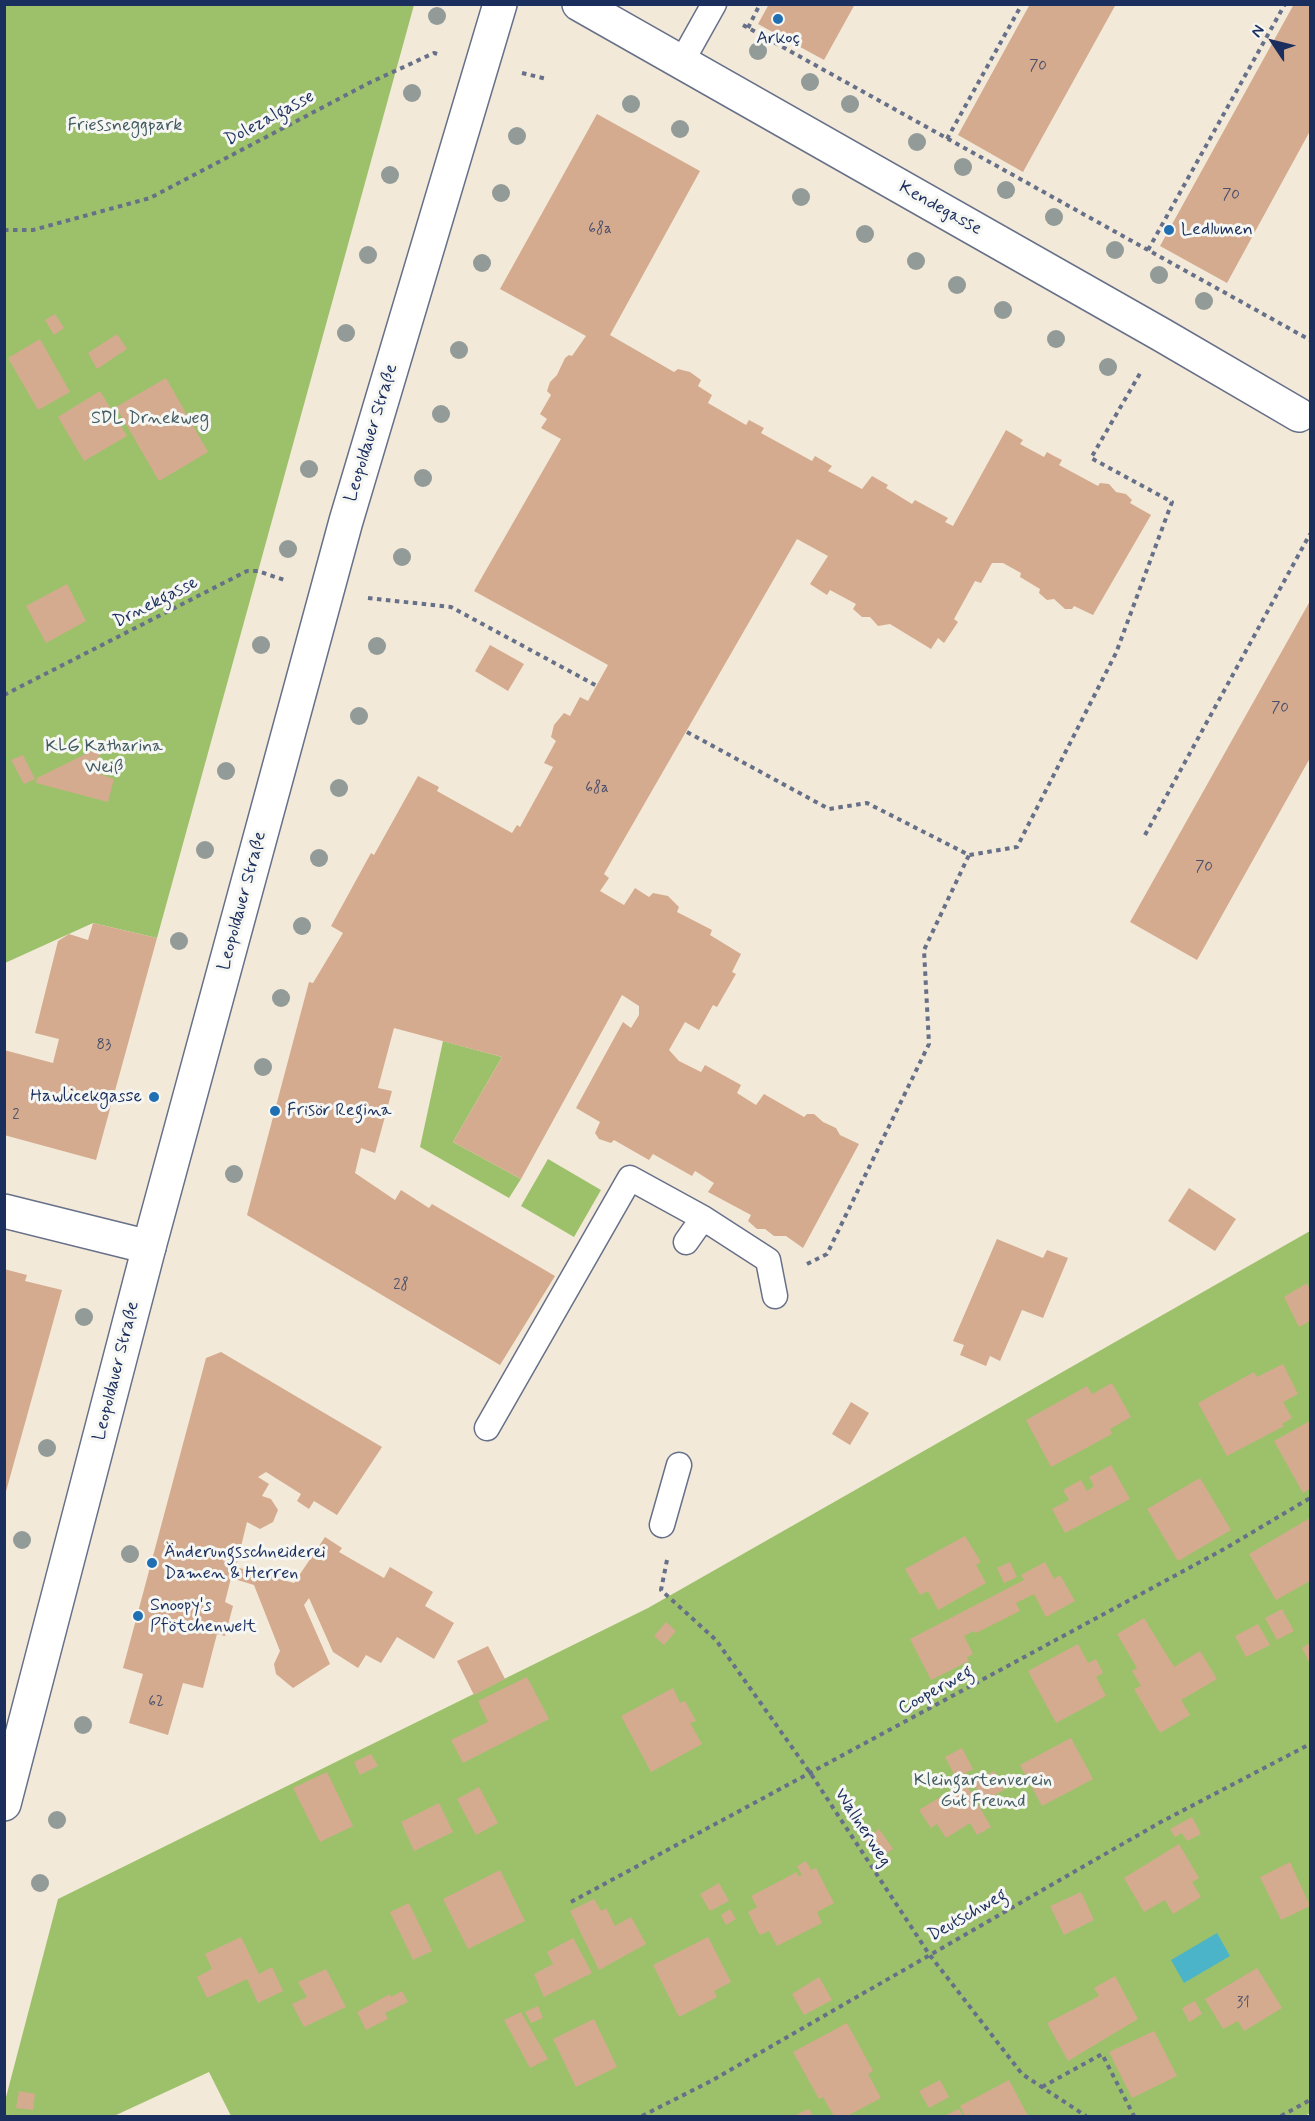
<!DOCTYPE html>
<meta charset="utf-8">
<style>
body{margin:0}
#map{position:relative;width:1315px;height:2121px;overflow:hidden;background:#f3e9d8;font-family:Mynerve,sans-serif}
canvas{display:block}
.frame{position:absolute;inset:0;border:6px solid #1b2f5e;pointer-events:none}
.north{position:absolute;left:1243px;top:12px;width:60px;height:60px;-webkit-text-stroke:4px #f6f6f2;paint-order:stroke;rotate:305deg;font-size:16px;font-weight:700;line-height:24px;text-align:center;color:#1b2f5e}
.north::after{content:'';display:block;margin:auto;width:21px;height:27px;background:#1b2f5e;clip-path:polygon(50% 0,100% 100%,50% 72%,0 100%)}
</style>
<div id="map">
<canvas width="1315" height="2121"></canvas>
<div class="frame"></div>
<div class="north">N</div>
</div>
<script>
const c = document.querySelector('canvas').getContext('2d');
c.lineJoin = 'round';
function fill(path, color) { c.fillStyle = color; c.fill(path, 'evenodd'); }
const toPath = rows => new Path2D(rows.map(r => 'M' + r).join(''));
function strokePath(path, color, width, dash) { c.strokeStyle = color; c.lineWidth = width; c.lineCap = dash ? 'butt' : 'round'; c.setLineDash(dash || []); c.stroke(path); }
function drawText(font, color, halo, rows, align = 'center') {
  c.font = font + ' Mynerve,sans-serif'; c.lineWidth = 6; c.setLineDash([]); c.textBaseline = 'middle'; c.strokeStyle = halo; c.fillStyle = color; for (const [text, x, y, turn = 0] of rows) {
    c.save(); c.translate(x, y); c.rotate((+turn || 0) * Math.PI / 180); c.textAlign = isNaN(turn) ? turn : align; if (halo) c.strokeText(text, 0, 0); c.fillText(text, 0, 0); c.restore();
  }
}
const green = toPath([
 [4,5,414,5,157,938,93,923,5,963],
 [443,1041,502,1057,453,1142,521,1179,509,1198,420,1147],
 [548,1159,601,1190,574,1237,521,1206],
 [1310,1231,1310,2113,1305,2116,231,2116,209,2072,114,2116,5,2116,5,2101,58,1899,648,1608]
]);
const water = toPath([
 [1217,1933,1230,1956,1184,1983,1171,1960]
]);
const building = toPath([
 [769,4,855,4,824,60,758,24],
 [1030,4,1116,4,1023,172,958,135],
 [1294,4,1310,4,1310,131,1227,283,1160,246],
 [597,114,700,171,610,335,674,372,678,369,690,372,701,380,698,386,712,395,708,403,746,425,749,420,764,428,761,433,812,461,815,456,832,466,828,471,862,489,872,476,888,485,886,488,912,504,915,500,948,518,945,522,953,526,1006,430,1023,440,1020,444,1044,457,1047,452,1054,456,1062,460,1059,465,1098,486,1100,483,1109,484,1116,492,1126,494,1132,500,1130,503,1151,515,1093,615,1074,606,1072,609,1065,609,1054,599,1047,600,1039,593,1040,589,1020,577,1021,573,1003,563,992,563,981,583,975,581,954,619,958,622,944,643,938,638,931,649,890,624,878,626,870,617,862,617,853,609,856,604,830,590,827,595,810,584,828,556,797,539,604,874,609,878,600,891,624,905,635,888,649,897,653,893,668,896,679,907,677,912,712,930,710,935,741,954,732,972,736,974,717,1007,713,1005,699,1030,685,1022,669,1050,679,1061,701,1072,705,1065,741,1085,737,1093,756,1105,764,1094,804,1117,807,1114,814,1114,823,1122,836,1128,840,1135,859,1144,803,1248,786,1236,774,1236,765,1229,757,1229,748,1221,751,1215,708,1192,714,1183,695,1171,692,1176,653,1154,649,1160,614,1140,611,1143,599,1139,595,1133,600,1122,576,1108,623,1022,631,1028,639,1015,639,1006,622,995,521,1179,453,1142,502,1057,394,1028,378,1088,392,1091,375,1153,361,1148,355,1173,395,1200,401,1190,429,1208,432,1204,555,1276,500,1365,247,1215,309,982,313,983,343,933,331,926,371,853,374,855,418,776,439,787,437,791,512,833,517,825,520,827,553,767,544,763,556,741,551,737,554,725,564,713,570,716,580,697,588,701,608,665,474,591,561,439,541,428,547,419,540,414,551,395,547,391,550,382,557,375,565,358,569,355,572,356,586,336,500,289],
 [55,314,64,328,54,335,45,320],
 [117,334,127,349,97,369,88,353],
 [40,339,70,392,38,410,8,358],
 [166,378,208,452,159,481,116,407],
 [100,391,127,436,84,461,58,417],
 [67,584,86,621,46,643,26,606],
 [1310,601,1310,758,1197,960,1130,922],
 [490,645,524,664,508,691,475,671],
 [102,746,94,772,114,779,108,802,36,783,37,778],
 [23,755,35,779,24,784,11,760],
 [93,923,157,938,96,1160,4,1135,4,1050,53,1063,59,1039,35,1033,58,941,69,934,88,940],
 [1189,1188,1236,1219,1215,1251,1168,1221],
 [997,1239,1043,1258,1047,1250,1068,1258,1043,1318,1022,1310,1000,1361,990,1356,986,1366,960,1355,964,1345,953,1341],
 [4,1269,27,1275,25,1281,62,1290,5,1495],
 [1307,1283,1310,1290,1310,1321,1299,1327,1284,1297],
 [221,1352,382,1447,337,1515,314,1501,309,1509,297,1501,301,1494,266,1472,258,1477,269,1484,262,1496,271,1499,278,1510,273,1522,260,1529,247,1522,236,1567,294,1583,325,1537,342,1548,339,1552,384,1578,390,1567,433,1592,425,1606,454,1623,434,1659,397,1637,381,1663,366,1655,358,1668,333,1652,309,1598,304,1605,330,1664,293,1688,276,1674,274,1664,280,1651,254,1585,231,1578,225,1602,233,1606,225,1636,217,1634,203,1688,183,1683,168,1735,129,1723,143,1674,123,1668,206,1358],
 [1283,1364,1298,1394,1283,1402,1292,1418,1282,1424,1284,1426,1227,1456,1198,1403,1254,1372,1257,1377],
 [1112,1383,1131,1417,1110,1429,1112,1434,1051,1467,1026,1420,1087,1386,1092,1394],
 [851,1402,869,1413,850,1445,832,1434],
 [1310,1421,1310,1489,1303,1493,1274,1441],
 [1111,1465,1130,1499,1065,1533,1052,1509,1069,1500,1063,1490,1081,1480,1087,1491,1094,1486,1089,1477],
 [1200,1478,1231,1530,1178,1561,1147,1509],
 [1310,1518,1310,1581,1276,1600,1249,1554],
 [965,1536,981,1562,976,1565,986,1583,938,1610,928,1591,920,1595,905,1569],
 [1010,1562,1017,1577,1004,1583,997,1568],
 [1045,1562,1054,1579,1060,1575,1075,1601,1046,1617,1034,1594,1016,1603,1020,1611,976,1633,974,1631,964,1636,973,1654,967,1657,969,1661,931,1680,910,1639,1024,1580,1021,1575],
 [1282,1609,1294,1631,1277,1640,1265,1618],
 [1144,1618,1174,1667,1200,1651,1217,1679,1181,1700,1190,1715,1160,1733,1134,1689,1141,1686,1132,1671,1137,1668,1117,1634],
 [666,1622,676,1631,664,1645,654,1636],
 [1258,1624,1270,1645,1246,1657,1235,1636],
 [1310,1643,1310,1664,1302,1648],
 [1078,1644,1088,1663,1096,1659,1103,1673,1096,1677,1106,1696,1056,1723,1028,1671],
 [488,1646,505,1679,474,1695,457,1661],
 [527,1677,549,1719,463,1763,451,1740,488,1722,478,1701],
 [673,1688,680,1703,685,1701,696,1721,690,1723,702,1744,651,1772,621,1716],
 [1071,1738,1093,1779,1042,1806,1020,1765],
 [962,1748,973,1769,956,1778,945,1757],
 [371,1754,378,1766,360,1775,354,1762],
 [994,1771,1004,1790,983,1801,973,1782],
 [327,1772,353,1826,320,1842,293,1788],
 [965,1782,991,1827,977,1835,970,1823,946,1838,937,1824,931,1828,919,1810],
 [479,1787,498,1823,476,1835,457,1799],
 [439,1803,453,1832,414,1851,401,1822],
 [1192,1817,1201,1834,1187,1841,1182,1833,1175,1837,1170,1829],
 [879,1829,893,1849,878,1859,865,1840],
 [1179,1844,1199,1878,1192,1882,1201,1897,1173,1914,1165,1900,1144,1912,1124,1878],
 [806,1861,811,1870,816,1868,834,1903,817,1912,822,1923,777,1946,769,1931,760,1935,758,1932,748,1912,757,1907,751,1896,797,1872,798,1876,802,1875,797,1866],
 [1290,1862,1310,1906,1281,1920,1260,1877],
 [500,1870,525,1921,468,1949,443,1899],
 [719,1883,729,1901,710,1911,700,1894],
 [1081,1892,1094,1920,1064,1935,1050,1906],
 [594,1899,601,1911,606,1908,615,1926,631,1917,646,1944,599,1970,570,1911],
 [409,1903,432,1951,413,1960,390,1912],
 [730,1909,736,1919,726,1925,721,1915],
 [241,1937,259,1974,272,1967,283,1991,258,2003,247,1979,207,1998,197,1977,212,1969,205,1954],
 [708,1937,731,1982,714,1991,717,1997,679,2017,653,1965],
 [573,1938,592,1973,544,1997,534,1974,553,1964,547,1952],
 [1257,1968,1282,2008,1244,2031,1238,2021,1223,2029,1205,1999],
 [326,1969,346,2007,304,2027,292,2004,307,1997,298,1982],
 [1115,1976,1138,2019,1068,2061,1047,2023,1099,1996,1094,1988],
 [819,1977,832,2000,804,2015,792,1994],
 [402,1991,408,2002,385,2013,388,2019,366,2030,357,2012,390,1994,391,1997],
 [1195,2001,1202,2014,1189,2022,1182,2008],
 [538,2006,543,2018,531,2023,525,2012],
 [521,2012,548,2059,530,2068,504,2020],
 [594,2019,617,2067,576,2087,553,2039],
 [847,2023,873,2071,868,2074,881,2098,847,2116,834,2116,823,2097,819,2099,793,2052],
 [1154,2031,1177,2076,1132,2098,1109,2052],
 [940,2080,949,2097,929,2108,919,2091],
 [1009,2080,1028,2116,965,2116,960,2106],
 [19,2091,35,2094,33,2110,16,2108],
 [809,2109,813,2116,794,2116,804,2111],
 [959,2109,963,2116,944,2116]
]);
const path = toPath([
 [743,25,1310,340],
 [748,28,760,4],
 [522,73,547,79],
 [947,139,1022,4],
 [4,230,33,230,150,198,369,83,434,53,441,55],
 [1148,250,1285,4],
 [368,598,451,607,597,686],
 [4,695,247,571,258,571,287,581],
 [687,732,829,809,867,803,969,855,1017,847,1116,653,1172,502,1091,458,1142,370],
 [1145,835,1310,534],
 [807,1264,827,1254,929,1044,924,950,969,855],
 [667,1560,661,1590,716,1640,811,1774,929,1954,1022,2074,1086,2116],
 [571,1902,1226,1548,1310,1498],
 [1042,2087,1102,2054,1134,2116],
 [642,2116,711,2081,1159,1823,1310,1744],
 [1281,2116,1310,2100]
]);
const lane = toPath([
 [681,63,714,4],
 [686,1242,703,1218,768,1260,775,1296],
 [487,1428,630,1178,703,1218],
 [662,1525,679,1465]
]);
const street = toPath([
 [579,4,1162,335,1299,415],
 [4,1211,149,1247]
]);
const secondary = toPath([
 [4,1804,149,1247,346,521,500,4]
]);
const trees = [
 [437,16],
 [758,51],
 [810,82],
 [412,93],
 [631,104],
 [850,104],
 [680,129],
 [517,136],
 [917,142],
 [963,167],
 [390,175],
 [1006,190],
 [501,193],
 [801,197],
 [1054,217],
 [865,234],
 [1115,250],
 [368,255],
 [916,261],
 [482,263],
 [1159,275],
 [957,285],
 [1204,301],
 [1003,310],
 [346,333],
 [1056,339],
 [459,350],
 [1108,367],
 [441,414],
 [309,469],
 [423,478],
 [288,549],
 [402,557],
 [261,645],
 [377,646],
 [359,716],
 [226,771],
 [339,788],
 [205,850],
 [319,858],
 [302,926],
 [179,941],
 [281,998],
 [263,1067],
 [234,1174],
 [84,1317],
 [47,1448],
 [22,1540],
 [130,1554],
 [83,1725],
 [57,1820],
 [40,1883]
];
const markers = [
 [778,19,6,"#1f6fb2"],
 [1169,230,6,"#1f6fb2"],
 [154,1097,6,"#1f6fb2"],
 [275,1111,6,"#1f6fb2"],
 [152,1563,6,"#1f6fb2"],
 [138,1616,6,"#1f6fb2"]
];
const numberNames = [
 ["70",1038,67],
 ["70",1231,196],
 ["68a",600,230],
 ["70",1280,709],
 ["68a",597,789],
 ["70",1204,868],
 ["83",104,1046],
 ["2",16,1116],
 ["28",401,1286],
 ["62",156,1703],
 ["31",1243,2004]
];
const poiNames = [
 ["Arkoç",778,39,"center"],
 ["Ledlumen",1181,230],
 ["Hawlicekgasse",142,1097,"right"],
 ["Frisör Regina",287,1111],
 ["Änderungsschneiderei",164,1553],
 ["Damen & Herren",164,1574],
 ["Snoopy's",150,1606],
 ["Pfötchenwelt",150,1627]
];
const streetNames = [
 ["Dolezalgasse",270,119,-28],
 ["Kendegasse",940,209,29],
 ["Leopoldauer Straße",372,433,-73],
 ["Drnekgasse",156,603,-27],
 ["Leopoldauer Straße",243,901,-75],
 ["Leopoldauer Straße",117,1371,-76],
 ["Cooperweg",936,1691,-29],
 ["Wallnerweg",862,1828,57],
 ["Deutschweg",968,1916,-30]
];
const parkNames = [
 ["Friessneggpark",125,126],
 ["SDL Drnekweg",150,419],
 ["KLG Katharina",104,747],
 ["Weiß",104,768],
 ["Kleingartenverein",983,1781],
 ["Gut Freund",983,1802]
];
fill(green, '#9dc16b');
fill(water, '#4bb4c9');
fill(building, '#d4ab8f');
strokePath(lane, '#677089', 27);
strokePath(street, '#677089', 36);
strokePath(secondary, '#677089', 36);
strokePath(path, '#677089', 4, [4.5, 4.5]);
strokePath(lane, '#fff', 24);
strokePath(street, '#fff', 33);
strokePath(secondary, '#fff', 33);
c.fillStyle = '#929b97';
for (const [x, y] of trees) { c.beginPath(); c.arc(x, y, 9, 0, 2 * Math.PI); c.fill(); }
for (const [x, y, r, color] of markers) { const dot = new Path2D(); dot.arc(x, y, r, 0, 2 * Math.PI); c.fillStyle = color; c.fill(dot); strokePath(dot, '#f6f6f2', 2); }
drawText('15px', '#494e6a', null, numberNames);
drawText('18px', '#1b2f5e', '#f6f6f2', poiNames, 'left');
drawText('18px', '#1b2f5e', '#f6f6f2', streetNames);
drawText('18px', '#425b62', '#f6f6f2', parkNames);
</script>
